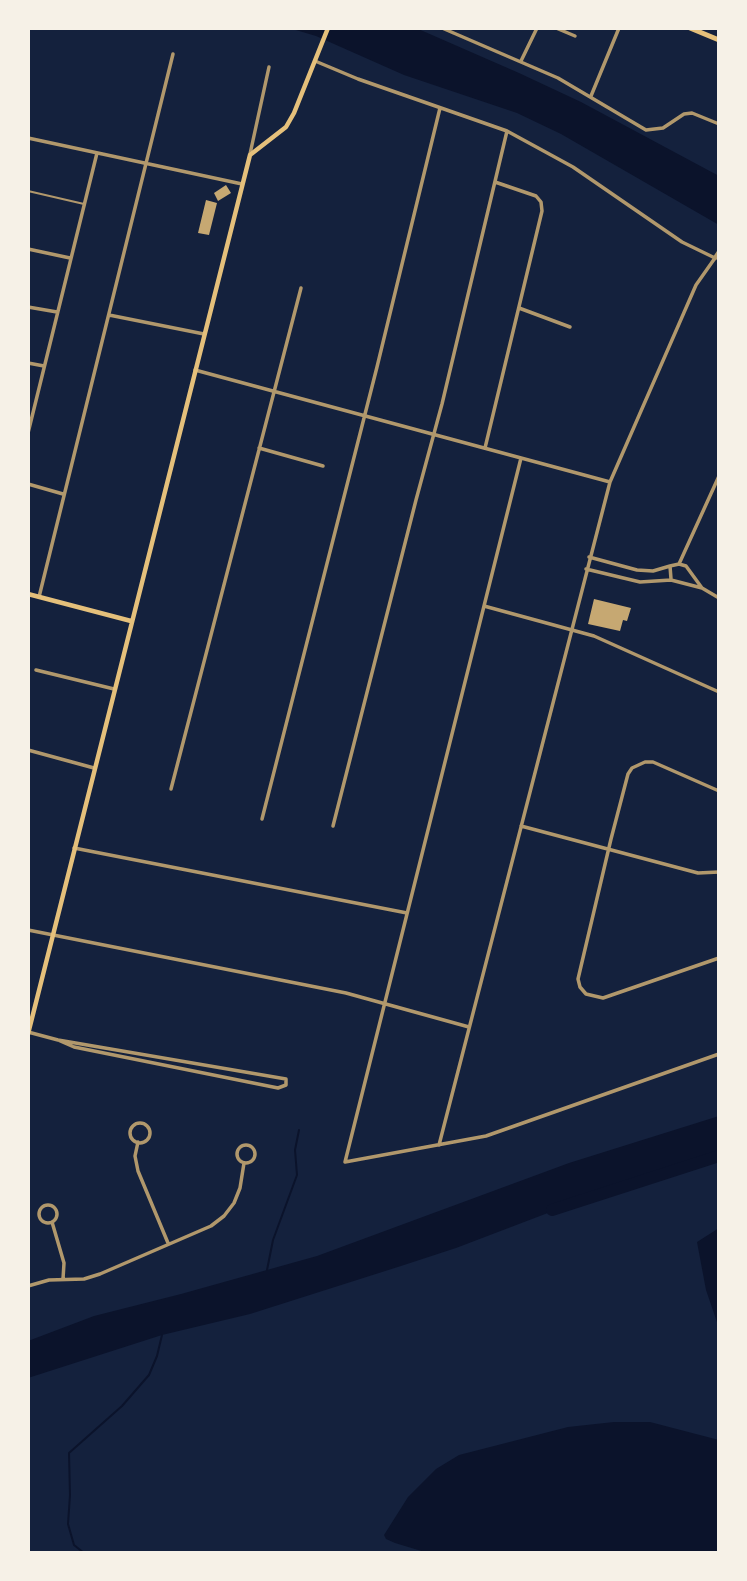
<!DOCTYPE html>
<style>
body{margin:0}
#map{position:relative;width:747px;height:1581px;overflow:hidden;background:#14213d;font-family:Helvetica,sans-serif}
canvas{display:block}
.frame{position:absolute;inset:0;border:30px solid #f6f1e7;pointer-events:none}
</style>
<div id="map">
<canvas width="747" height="1581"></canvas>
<div class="frame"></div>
</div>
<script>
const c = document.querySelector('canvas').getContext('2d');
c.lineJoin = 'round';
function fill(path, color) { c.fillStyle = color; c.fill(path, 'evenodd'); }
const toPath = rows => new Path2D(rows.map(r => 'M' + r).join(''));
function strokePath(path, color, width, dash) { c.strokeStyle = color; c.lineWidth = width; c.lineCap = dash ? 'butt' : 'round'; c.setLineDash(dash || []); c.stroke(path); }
const water = toPath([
 [289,28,416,28,519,73,581,102,719,176,719,225,561,134,517,113,404,75,316,36],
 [719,1116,719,1151,658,1171,456,1248,401,1266,250,1314,162,1335,28,1378,28,1341,94,1316,181,1294,317,1256,569,1163],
 [719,1228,719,1328,706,1290,697,1242],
 [614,1422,650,1422,719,1440,719,1553,428,1553,395,1543,386,1539,384,1535,408,1497,436,1469,459,1455,568,1427]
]);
const stream = toPath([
 [267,1270,273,1240,297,1175,295,1150,299,1130],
 [84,1553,74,1545,68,1524,70,1495,69,1453,122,1406,149,1375,157,1356,162,1335]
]);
const river = toPath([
 [552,1210,719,1156]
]);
const building = toPath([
 [226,185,231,193,218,201,214,193],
 [206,200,217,203,209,235,198,233],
 [594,599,631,608,627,621,623,620,620,631,588,624]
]);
const service = toPath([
 [28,191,84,204]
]);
const minor = toPath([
 [442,28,558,78,646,130,663,128,684,114,692,113,719,124],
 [556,28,575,36],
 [315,61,358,79,507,131,573,167,682,242,715,258,696,285,610,482,439,1145],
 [521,61,537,28],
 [591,96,619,28],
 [28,138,242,184],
 [250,154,269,67],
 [28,249,70,258],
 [28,307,57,312],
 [519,308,570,327],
 [109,315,204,334],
 [28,363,44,366],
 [195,370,610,482],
 [28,433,97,153],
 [259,448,323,466],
 [485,448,542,211,541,202,536,196,495,182],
 [521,458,345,1162,486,1136,719,1054],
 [28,484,63,494],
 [589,557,637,570,653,571,670,566],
 [679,564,719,476],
 [679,564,686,566,702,588,719,598],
 [586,569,640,582,671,580,702,588],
 [671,579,670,566,679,564],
 [39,597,173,54],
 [484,606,594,636,719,692],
 [36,670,114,689],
 [28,750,94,768],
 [171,789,301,288],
 [719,791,653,762,645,762,632,768,628,774,611,839,578,979,580,987,586,994,603,998,719,958],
 [262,819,377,367,440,108],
 [333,826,416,500,442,404,507,131],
 [521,826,698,873,719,872],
 [74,848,407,913],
 [28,930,346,993,469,1027],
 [28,1032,58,1040,286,1079,286,1085,278,1088,74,1047,58,1040],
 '130 1133a10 10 0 1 1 20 0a10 10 0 1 1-20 0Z',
 [138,1142,135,1156,138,1171,168,1243],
 '237 1154a9 9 0 1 1 18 0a9 9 0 1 1-18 0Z',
 '39 1214a9 9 0 1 1 18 0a9 9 0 1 1-18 0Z',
 [52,1222,64,1263,63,1279],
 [28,1286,49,1280,84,1279,100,1274,211,1226,224,1216,234,1203,240,1188,244,1163]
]);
const tertiary = toPath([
 [715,258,719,252]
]);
const secondary = toPath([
 [28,594,131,621],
 [28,1034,250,155,286,127,294,113,328,28]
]);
const primary = toPath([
 [690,28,719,40]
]);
fill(water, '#0b132b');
strokePath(stream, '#0b132b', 2);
strokePath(river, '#0b132b', 12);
fill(building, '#c6a872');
strokePath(service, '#b1986c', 2);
strokePath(minor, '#b1986c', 3.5);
strokePath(tertiary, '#b1986c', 4.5);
strokePath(secondary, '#e5c07b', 4.5);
strokePath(primary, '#e5c07b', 5);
</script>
